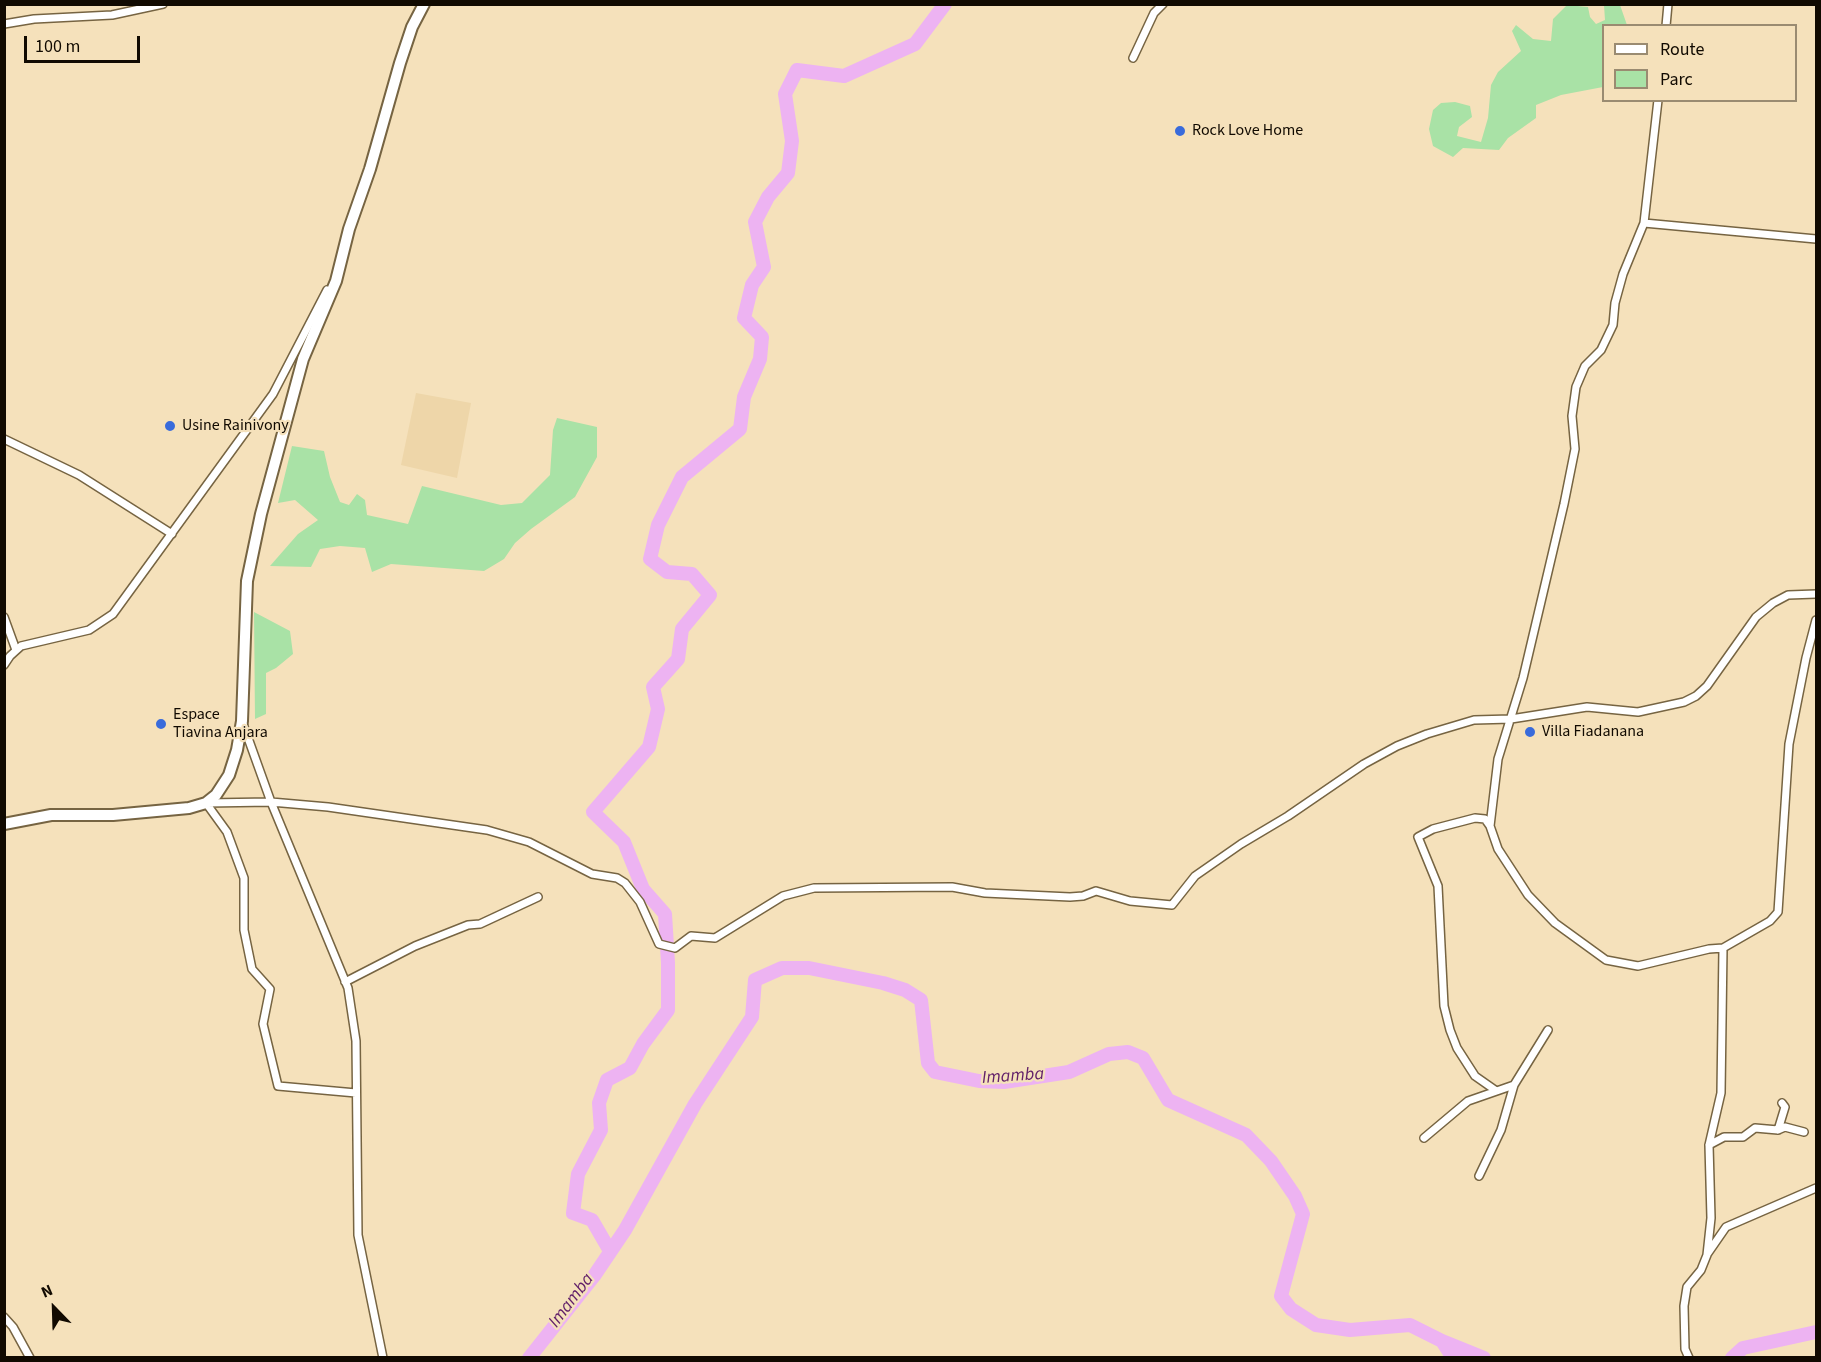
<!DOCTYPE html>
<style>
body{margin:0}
#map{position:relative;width:1821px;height:1362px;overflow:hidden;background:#f5e1bb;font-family:"Source Sans 3",sans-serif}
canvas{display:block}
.frame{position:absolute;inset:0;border:6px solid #110a01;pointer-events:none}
.legend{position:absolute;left:1602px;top:24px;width:195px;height:78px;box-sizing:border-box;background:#f5e1bb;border:2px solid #9a8b71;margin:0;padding:8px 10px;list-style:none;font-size:18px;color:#110a01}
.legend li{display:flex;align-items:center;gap:12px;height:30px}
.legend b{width:30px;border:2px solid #9a8b71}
.north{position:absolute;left:24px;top:1278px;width:60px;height:60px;-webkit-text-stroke:4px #f5e1bb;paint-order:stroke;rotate:337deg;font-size:16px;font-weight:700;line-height:24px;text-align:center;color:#110a01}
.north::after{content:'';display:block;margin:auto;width:21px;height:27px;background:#110a01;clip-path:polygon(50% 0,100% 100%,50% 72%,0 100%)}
.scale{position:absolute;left:24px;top:36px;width:116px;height:27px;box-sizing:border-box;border:3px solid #110a01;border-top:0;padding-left:8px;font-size:18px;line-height:21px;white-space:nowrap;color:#110a01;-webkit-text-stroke:4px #f5e1bb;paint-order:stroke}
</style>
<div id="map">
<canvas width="1821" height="1362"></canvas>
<div class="frame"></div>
<ul class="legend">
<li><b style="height:8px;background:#fff"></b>Route</li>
<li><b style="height:16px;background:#a9e2a6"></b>Parc</li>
</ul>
<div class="north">N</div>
<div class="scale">100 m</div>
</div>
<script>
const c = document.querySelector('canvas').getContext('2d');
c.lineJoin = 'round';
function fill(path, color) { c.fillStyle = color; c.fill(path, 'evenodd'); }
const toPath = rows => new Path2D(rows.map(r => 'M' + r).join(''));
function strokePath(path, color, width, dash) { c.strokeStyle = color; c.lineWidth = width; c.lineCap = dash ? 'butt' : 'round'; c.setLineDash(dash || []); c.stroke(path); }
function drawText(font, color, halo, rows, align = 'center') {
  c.font = font + ' "Source Sans 3",sans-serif'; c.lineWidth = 4.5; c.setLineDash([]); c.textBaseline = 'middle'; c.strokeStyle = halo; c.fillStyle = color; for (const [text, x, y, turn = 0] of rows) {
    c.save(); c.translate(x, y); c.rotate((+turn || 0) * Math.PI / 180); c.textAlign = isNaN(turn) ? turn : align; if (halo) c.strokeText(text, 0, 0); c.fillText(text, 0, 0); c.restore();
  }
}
const built = toPath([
 [416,393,471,403,457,478,401,465]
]);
const green = toPath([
 [1567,5,1588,7,1590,17,1596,24,1605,20,1604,5,1620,5,1627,25,1604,26,1603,87,1561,95,1536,105,1536,118,1508,138,1499,150,1463,148,1453,157,1433,146,1429,129,1433,110,1441,103,1455,102,1470,106,1472,117,1459,127,1457,136,1481,142,1488,118,1491,85,1498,72,1521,51,1512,31,1516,25,1533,39,1551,41,1553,19],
 [557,418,597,427,597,457,575,497,531,529,515,543,504,559,484,571,391,564,372,572,365,548,340,546,320,549,311,567,270,566,298,534,318,520,295,500,278,503,292,446,324,451,330,477,340,502,349,505,357,494,365,500,367,515,408,524,422,486,501,505,522,503,550,475,553,430],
 [254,612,290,631,293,654,276,668,266,673,266,714,255,719]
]);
const river = toPath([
 [610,1251,592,1220,573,1213,578,1174,601,1130,599,1103,607,1080,630,1068,643,1044,668,1010,668,963,665,914,643,889,624,842,593,812,649,747,658,709,653,687,678,659,682,629,710,595,692,574,667,572,650,559,658,525,682,477,740,429,744,397,760,359,762,337,744,318,752,285,764,267,755,222,768,197,788,173,792,141,785,94,797,70,844,76,915,44,945,4],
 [1442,1341,1484,1358],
 [529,1358,594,1276,625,1230,695,1104,752,1017,755,980,782,968,809,968,883,983,905,990,921,1000,928,1063,935,1072,979,1081,1004,1082,1069,1072,1109,1054,1128,1052,1143,1058,1168,1100,1246,1135,1271,1161,1295,1196,1303,1214,1281,1296,1291,1309,1316,1325,1350,1330,1410,1325,1442,1341,1453,1358],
 [1732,1358,1743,1348,1816,1332]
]);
const street = toPath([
 [4,24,34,19,112,15,163,4],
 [1666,26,1668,4],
 [1133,58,1154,13,1163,4],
 [1658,100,1644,223,1623,274,1615,303,1613,325,1601,350,1585,366,1576,387,1572,416,1575,449,1564,504,1523,678,1498,759,1490,826,1498,849,1528,895,1555,923,1606,960,1638,966,1709,949,1723,948],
 [1644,223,1816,239],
 [4,439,79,475,172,534],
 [4,617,16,650],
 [4,665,10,656,21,646,89,630,113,614,273,394,327,290],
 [243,724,271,802,348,988,356,1041,358,1235,383,1358],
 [206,803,271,802,328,807,487,830,529,842,592,874,617,878,625,883,640,902,659,944,675,948,691,936,715,938,783,896,814,888,952,887,985,893,1070,897,1083,896,1096,891,1130,901,1172,905,1195,876,1241,844,1288,816,1364,764,1397,746,1427,734,1474,720,1511,719,1587,707,1638,712,1684,702,1696,696,1707,686,1756,617,1773,603,1788,595,1816,594],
 [206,803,227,832,244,878,244,930,252,969,270,989,263,1024,278,1086,356,1093],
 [1490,826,1485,819,1475,818,1433,829,1418,837,1438,886,1444,1006,1450,1030,1457,1048,1475,1076,1495,1090],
 [345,982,415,946,468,925,480,924,538,897],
 [1778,1130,1785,1127,1804,1132],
 [1424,1138,1468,1101,1514,1085],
 [1709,1145,1724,1137,1743,1137,1755,1128,1778,1130,1785,1107,1782,1103],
 [1479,1176,1501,1130,1514,1085,1548,1030],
 [1708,1253,1726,1227,1816,1188],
 [4,1317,13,1327,30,1358],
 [1689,1358,1685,1349,1684,1306,1687,1287,1701,1270,1707,1255,1711,1218,1709,1145,1721,1093,1723,948,1770,921,1778,912,1789,744,1806,658,1816,620]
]);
const secondary = toPath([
 [4,824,51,815,113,815,189,808,206,803,216,795,229,775,237,750,242,721,247,581,261,514,303,359,336,281,349,229,370,169,400,63,412,27,424,4]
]);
const markers = [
 [1180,131,6,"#396bdb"],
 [170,426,6,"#396bdb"],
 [161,724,6,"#396bdb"],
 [1530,732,6,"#396bdb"]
];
const poiNames = [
 ["Rock Love Home",1192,131],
 ["Usine Rainivony",182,426],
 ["Espace",173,715],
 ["Tiavina Anjara",173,733],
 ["Villa Fiadanana",1542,732]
];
const waterNames = [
 ["Imamba",1013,1077,-4],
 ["Imamba",572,1301,-53]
];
fill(built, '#eed6a9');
fill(green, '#a9e2a6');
strokePath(river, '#edb3f2', 14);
strokePath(street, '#766442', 10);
strokePath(secondary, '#766442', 14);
strokePath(street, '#fff', 7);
strokePath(secondary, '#fff', 10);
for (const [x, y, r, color] of markers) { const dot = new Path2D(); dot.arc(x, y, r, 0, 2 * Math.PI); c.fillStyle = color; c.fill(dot); strokePath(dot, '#f5e1bb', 2); }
drawText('16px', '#110a01', '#f5e1bb', poiNames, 'left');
drawText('italic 18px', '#622069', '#f5e1bb', waterNames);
</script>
